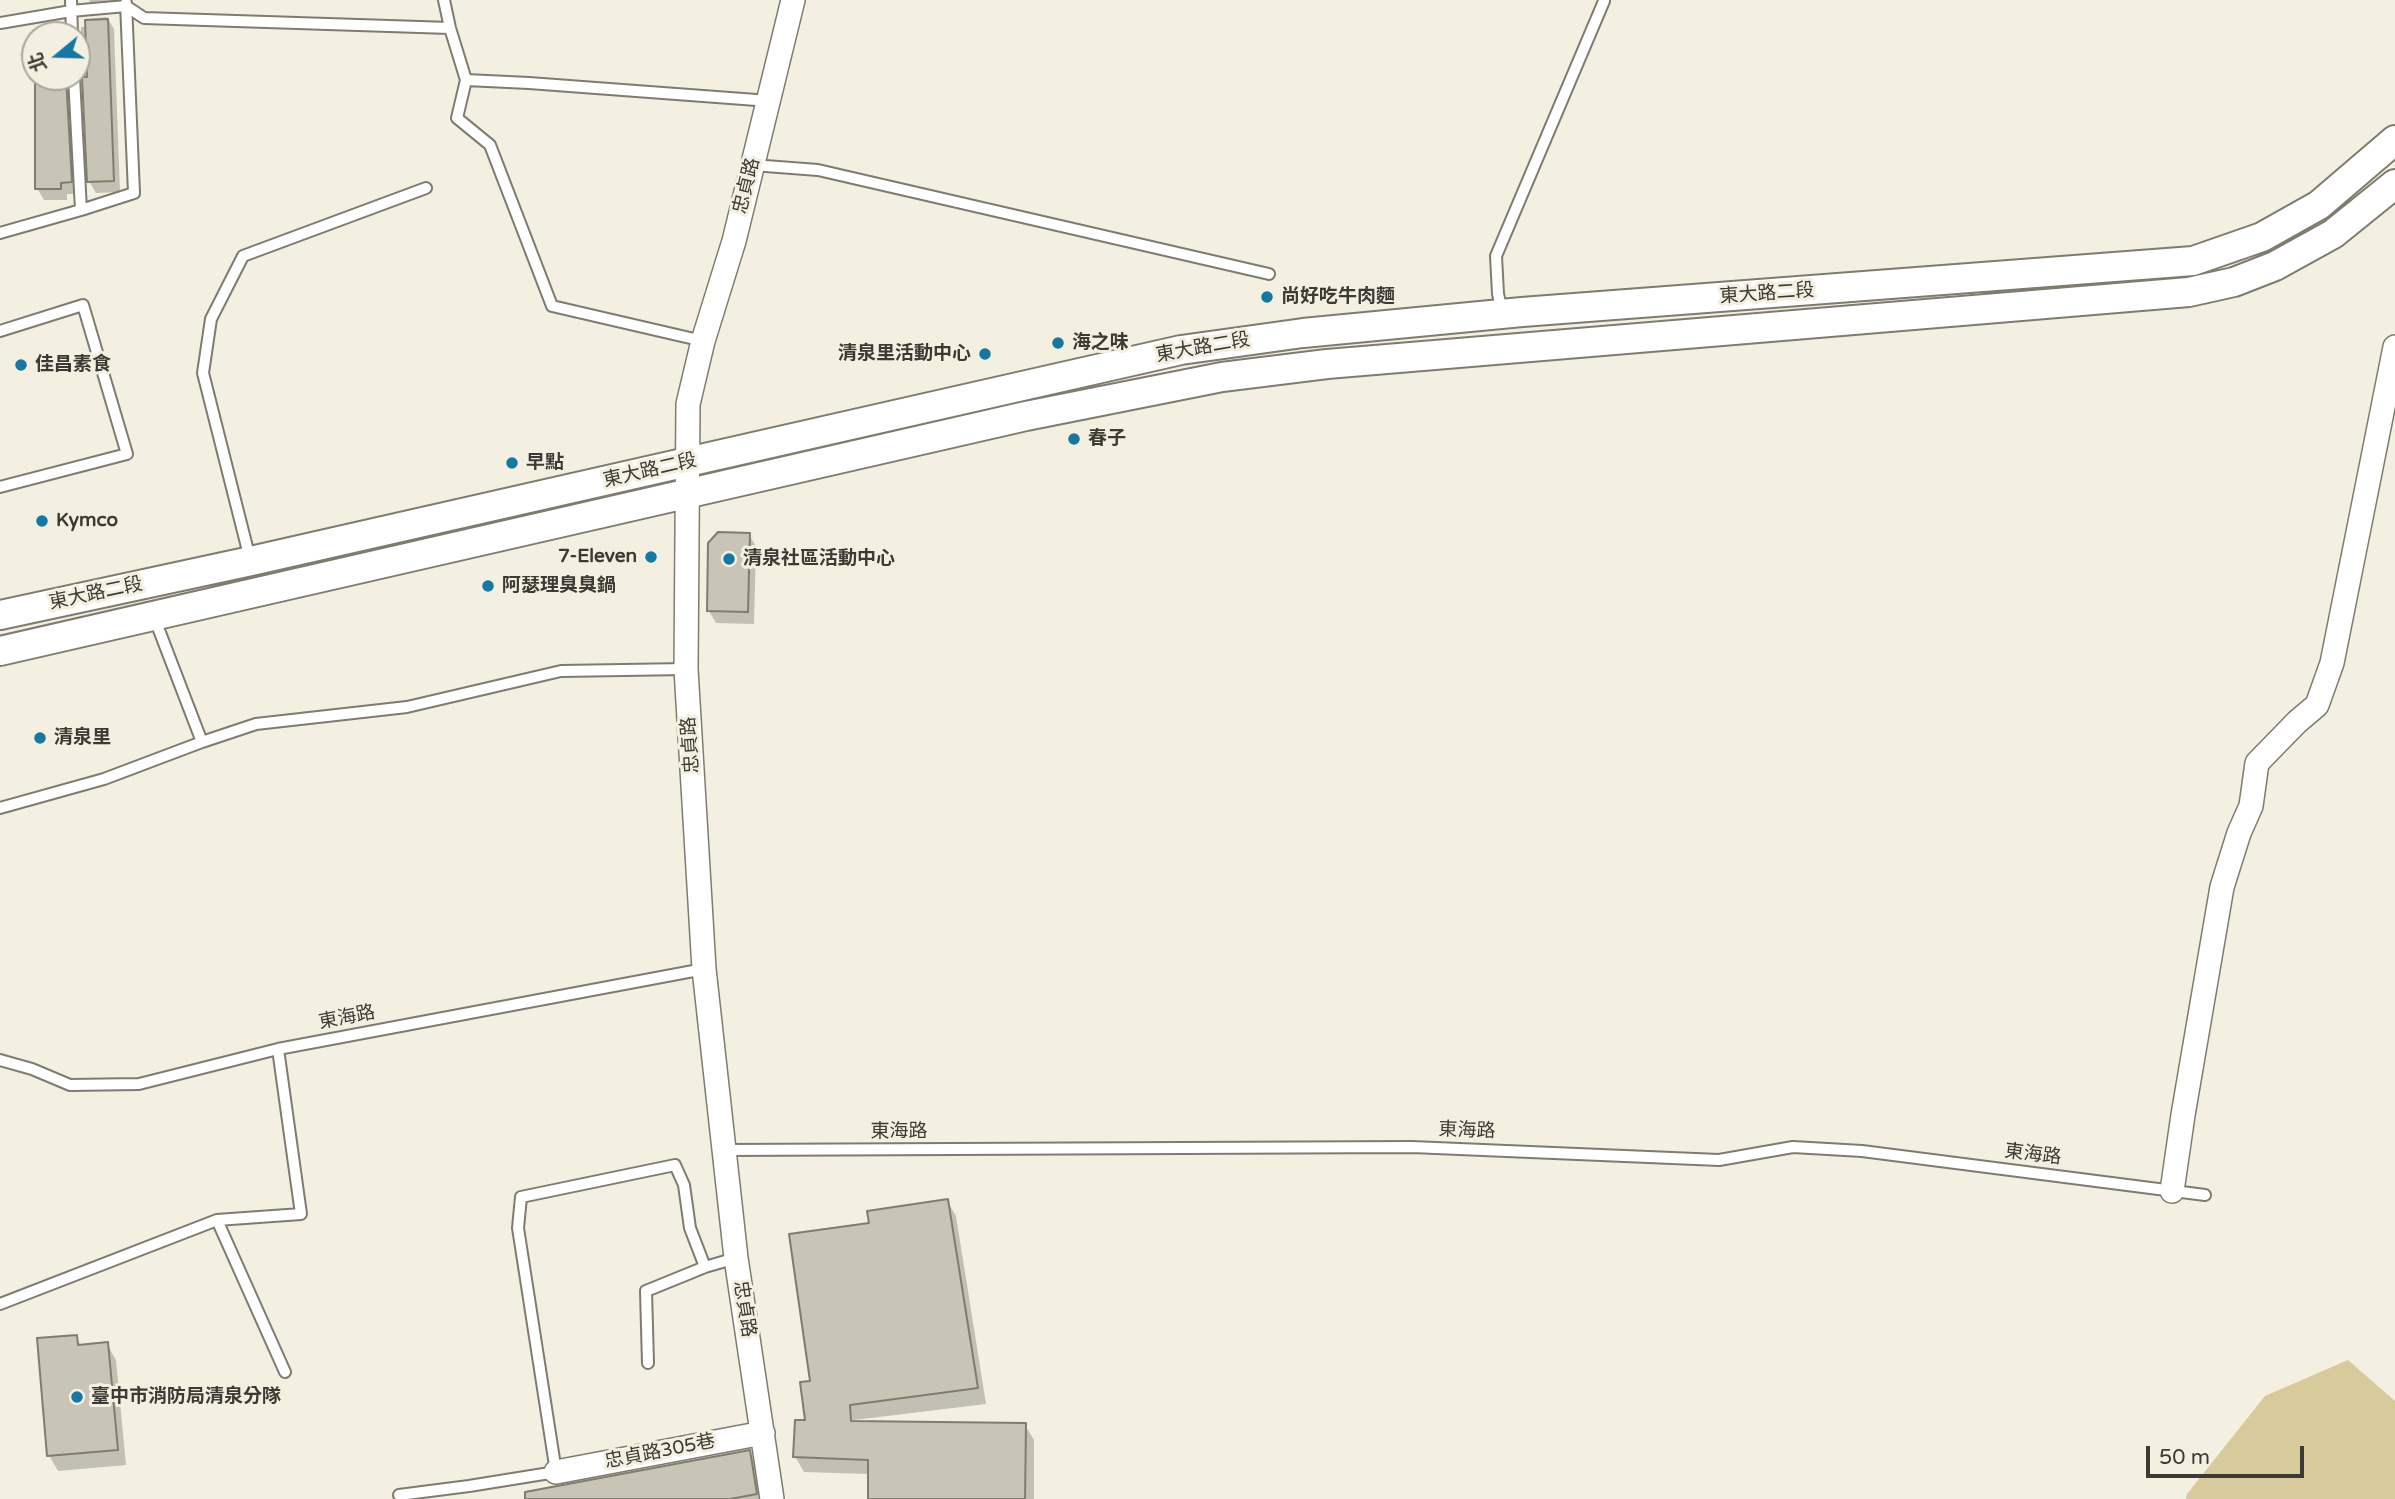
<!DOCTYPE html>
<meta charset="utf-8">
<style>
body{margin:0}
#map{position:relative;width:2395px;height:1499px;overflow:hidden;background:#f3efe1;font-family:"Varela Round","Noto Sans TC",sans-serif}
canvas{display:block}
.north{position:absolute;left:21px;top:21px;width:70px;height:70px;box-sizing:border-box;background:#f3efe1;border:2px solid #aaa79c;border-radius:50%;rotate:251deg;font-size:19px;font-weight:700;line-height:28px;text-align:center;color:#3c3a34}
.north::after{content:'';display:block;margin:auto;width:24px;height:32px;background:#1577a3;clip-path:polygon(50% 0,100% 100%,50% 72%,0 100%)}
.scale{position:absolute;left:2146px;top:1446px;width:158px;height:32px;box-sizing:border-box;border:4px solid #3c3a34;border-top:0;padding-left:9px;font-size:21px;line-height:24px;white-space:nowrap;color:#3c3a34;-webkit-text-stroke:5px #f3efe1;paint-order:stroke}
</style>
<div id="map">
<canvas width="2395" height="1499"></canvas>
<div class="north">北</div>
<div class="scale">50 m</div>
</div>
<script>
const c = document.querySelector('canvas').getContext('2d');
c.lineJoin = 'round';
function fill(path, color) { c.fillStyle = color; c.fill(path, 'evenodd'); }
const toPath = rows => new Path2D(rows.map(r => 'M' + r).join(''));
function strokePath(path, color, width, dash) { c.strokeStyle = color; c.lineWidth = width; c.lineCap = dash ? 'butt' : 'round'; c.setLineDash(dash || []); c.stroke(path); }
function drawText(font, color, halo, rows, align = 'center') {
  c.font = font + ' "Varela Round","Noto Sans TC",sans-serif'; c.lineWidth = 6; c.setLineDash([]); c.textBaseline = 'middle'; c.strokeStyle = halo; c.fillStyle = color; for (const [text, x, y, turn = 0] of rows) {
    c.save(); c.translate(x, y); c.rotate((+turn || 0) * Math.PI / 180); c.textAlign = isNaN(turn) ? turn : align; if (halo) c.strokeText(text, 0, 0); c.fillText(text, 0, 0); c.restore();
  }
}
const green = toPath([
 [2348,1360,2395,1401,2395,1499,2186,1499,2187,1494,2265,1396]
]);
const shadow = toPath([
 [89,0,125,0,95,13],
 [107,17,114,29,120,192,96,193,89,181,84,81,80,80,73,85,77,194,67,194,67,200,44,200,37,188,37,77,77,77,77,42,81,39,81,27,87,27,88,19],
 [37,27,63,27,68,35,37,35],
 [749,535,756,546,754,624,716,623,709,611],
 [947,1201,956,1216,986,1404,854,1420,855,1423,1025,1425,1034,1440,1034,1499,870,1499,870,1474,804,1472,795,1456,807,1422,812,1382,871,1224],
 [76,1336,81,1346,107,1344,116,1360,126,1465,58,1471,49,1455],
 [750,1452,754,1459,760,1499,554,1499]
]);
const building = toPath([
 [108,19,114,181,87,182,82,77,87,77,85,20,108,19],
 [35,77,66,77,72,182,61,183,61,189,35,189,35,77],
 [718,532,750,533,748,612,707,611,708,543,718,532],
 [948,1199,978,1388,850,1405,851,1421,1026,1423,1025,1499,868,1499,868,1460,793,1457,795,1420,805,1420,800,1382,810,1381,789,1234,869,1223,867,1211,948,1199],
 [77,1335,78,1345,108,1342,118,1450,47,1456,37,1338,77,1335],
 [750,1450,757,1494,730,1499,525,1499,525,1492,750,1450]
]);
const service = toPath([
 [71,0,72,35],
 [444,0,450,28,466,80,457,118,490,145,552,306,703,341],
 [0,23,71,11,126,6,144,18,450,28],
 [466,80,529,83,770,101],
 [752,165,818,170,1269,274],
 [81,210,134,193,126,3],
 [0,233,81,210,74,77],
 [1502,311,1498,294,1496,256,1604,1],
 [0,331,83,305,127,454,0,487],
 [250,559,203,373,211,319,243,256,426,188],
 [154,617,202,742],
 [0,808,104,779,202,742,256,724,407,707,561,671,686,669],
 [0,1060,32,1069,70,1085,139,1084,278,1049,704,969],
 [724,1150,1412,1147,1719,1160,1793,1147,1862,1151,2205,1195],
 [217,1220,285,1372],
 [0,1304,217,1220,301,1214,278,1049],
 [648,1363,646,1291,705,1267,736,1258],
 [399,1495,469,1486,556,1472,518,1228,521,1197,675,1165,684,1185,690,1228,705,1267]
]);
const minor = toPath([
 [2172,1191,2183,1115,2222,887,2239,833,2251,806,2257,763,2297,722,2317,705,2332,663,2395,347],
 [556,1472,763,1433],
 [772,1499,736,1258,704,969,686,669,688,404,703,341,734,241,793,0]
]);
const tertiary = toPath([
 [0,615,251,561,1181,350,1303,333,1522,312,2193,261,2262,237,2319,205,2395,140],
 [0,651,1026,416,1222,377,1327,364,2189,292,2234,282,2275,266,2333,234,2395,184]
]);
const markers = [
 [1267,297,7,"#1577a3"],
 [1058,343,7,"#1577a3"],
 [985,354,7,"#1577a3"],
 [21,365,7,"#1577a3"],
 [1074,439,7,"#1577a3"],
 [512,463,7,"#1577a3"],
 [42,521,7,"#1577a3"],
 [651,557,7,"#1577a3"],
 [729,559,7,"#1577a3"],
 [488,586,7,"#1577a3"],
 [40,738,7,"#1577a3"],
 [77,1397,7,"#1577a3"]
];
const streetNames = [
 ["忠貞路",747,186,-76],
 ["東大路二段",1767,294,-4],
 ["東大路二段",1203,348,-10],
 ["東大路二段",650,471,-13],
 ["東大路二段",96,594,-12],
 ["忠貞路",691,745,-94],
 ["東海路",347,1018,-11],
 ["東海路",1467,1131,2],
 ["東海路",899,1132],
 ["東海路",2033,1155,7],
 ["忠貞路",744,1309,81],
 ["忠貞路305巷",660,1452,-11]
];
const poiNames = [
 ["尚好吃牛肉麵",1281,297],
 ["海之味",1072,343],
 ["清泉里活動中心",971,354,"right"],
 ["佳昌素食",35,365],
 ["春子",1088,439],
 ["早點",526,463],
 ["Kymco",56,521],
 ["7-Eleven",637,557,"right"],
 ["清泉社區活動中心",743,559],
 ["阿瑟理臭臭鍋",502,586],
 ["清泉里",54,738],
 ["臺中市消防局清泉分隊",91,1397]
];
fill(green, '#d7ca9b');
fill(shadow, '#0003');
fill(building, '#c8c5b7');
strokePath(building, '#807c6f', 2);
strokePath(service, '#7f7b6e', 14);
strokePath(minor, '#7f7b6e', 26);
strokePath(tertiary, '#7f7b6e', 32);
strokePath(service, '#fff', 10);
strokePath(minor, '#fff', 23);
strokePath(tertiary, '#fff', 28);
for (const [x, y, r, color] of markers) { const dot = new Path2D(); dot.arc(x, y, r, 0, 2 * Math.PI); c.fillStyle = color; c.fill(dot); strokePath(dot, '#f3efe1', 2.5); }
drawText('19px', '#3c3a34', '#f3efe1', streetNames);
drawText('bold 19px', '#3c3a34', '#f3efe1', poiNames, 'left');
</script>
